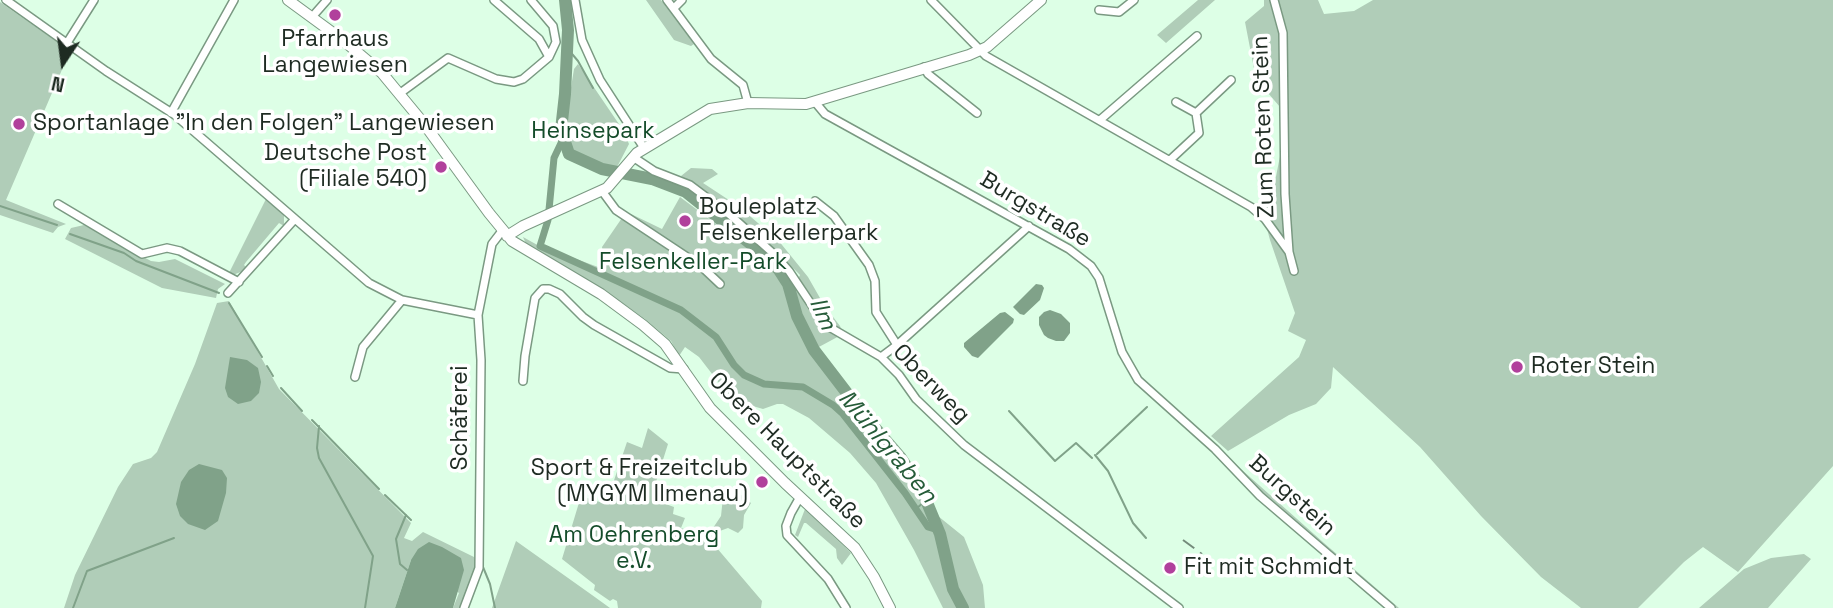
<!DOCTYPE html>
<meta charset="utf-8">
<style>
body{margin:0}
#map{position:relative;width:1833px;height:608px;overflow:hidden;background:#ddffe6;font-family:"Space Grotesk",sans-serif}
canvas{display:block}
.north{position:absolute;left:28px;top:28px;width:70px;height:70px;-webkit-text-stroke:5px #fff;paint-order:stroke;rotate:193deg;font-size:19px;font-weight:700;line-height:28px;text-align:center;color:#1e2b22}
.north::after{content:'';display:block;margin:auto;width:24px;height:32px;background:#1e2b22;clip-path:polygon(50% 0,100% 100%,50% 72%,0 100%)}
</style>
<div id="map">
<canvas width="1833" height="608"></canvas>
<div class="north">N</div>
</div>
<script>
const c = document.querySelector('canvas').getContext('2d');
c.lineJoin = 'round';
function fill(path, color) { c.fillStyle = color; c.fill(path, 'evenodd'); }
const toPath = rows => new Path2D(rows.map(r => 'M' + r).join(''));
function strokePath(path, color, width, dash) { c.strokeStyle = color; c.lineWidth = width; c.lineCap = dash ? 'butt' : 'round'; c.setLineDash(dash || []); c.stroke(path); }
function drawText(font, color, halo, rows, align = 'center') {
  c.font = font + ' "Space Grotesk",sans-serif'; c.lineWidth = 7; c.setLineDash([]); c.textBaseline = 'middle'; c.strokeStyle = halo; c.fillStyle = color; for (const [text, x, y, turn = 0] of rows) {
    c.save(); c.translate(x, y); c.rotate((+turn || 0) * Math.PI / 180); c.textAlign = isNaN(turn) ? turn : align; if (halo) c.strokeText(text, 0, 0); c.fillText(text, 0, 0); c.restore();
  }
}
const green = toPath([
 [646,0,661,0,694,44,691,46,674,40],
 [1198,0,1215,0,1166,43,1157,35],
 [1264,0,1318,0,1324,14,1354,11,1373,0,1833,0,1833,466,1738,572,1703,547,1684,562,1638,608,1581,608,1541,577,1481,516,1420,447,1333,367,1331,388,1316,404,1289,415,1228,451,1211,436,1299,357,1306,340,1288,331,1295,313,1270,240,1262,210,1274,187,1280,156,1280,107,1256,79,1245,22,1264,6],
 [0,2,70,51,6,200,66,224,58,227,53,233,0,215],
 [578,64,623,130,629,144,616,169,586,160,573,154,567,146,565,125,574,69],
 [691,168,712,169,718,174,703,183,738,206,778,240,808,277,824,305,840,326,843,334,817,348,854,407,938,516,964,537,983,585,985,608,943,608,914,550,876,483,850,453,809,418,783,404,777,404,763,409,739,402,726,392,699,357,685,347,679,356,671,341,645,319,598,286,527,246,523,237,550,252,552,250,598,267,604,259,602,247,624,215,631,214,662,229,680,197,763,259,794,287,800,275,775,250,716,200,681,176],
 [266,199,284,215,284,226,279,223,246,262,244,265,248,269,233,275,229,273],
 [84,225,151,261,159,262,175,259,225,284,218,289,216,298,162,288,65,239,71,228],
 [229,301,279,389,411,523,404,538,412,541,423,532,474,557,476,564,461,608,453,608,459,593,411,560,395,608,64,608,75,575,118,487,133,464,151,458,157,452,195,364,217,303],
 [648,428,668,444,655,485,667,489,663,503,674,507,673,514,685,518,681,528,696,533,695,537,713,543,716,547,762,601,761,608,618,608,617,601,613,599,610,601,594,590,595,585,562,559,581,496,606,504,627,442,642,448],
 [1233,462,1324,543,1399,608,1393,608,1300,528,1243,476],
 [730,486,751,503,744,515,743,528,738,533,728,528,717,532,711,531,721,516,724,488],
 [805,509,851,553,842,565,837,558,836,549,806,523,804,523,798,537,795,535],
 [516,541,592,595,610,608,492,608],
 [1804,554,1811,559,1768,608,1699,608,1744,569,1771,558]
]);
const water = toPath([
 [1036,284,1042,285,1044,288,1040,300,1024,315,1020,314,1013,307],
 [1050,310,1061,314,1070,323,1070,333,1064,341,1056,341,1048,338,1044,335,1039,325,1039,317,1044,312],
 [1005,312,1014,319,1013,323,978,358,972,356,964,347,964,343,1000,313],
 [230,357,247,360,258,368,261,382,259,393,251,401,238,404,228,397,225,388],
 [199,464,222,470,227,478,226,493,218,521,205,530,188,524,180,516,176,504,181,482,189,470],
 [429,542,442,547,461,558,464,570,453,608,395,608,411,560,418,549]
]);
const stream = toPath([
 [567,48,578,61,593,88],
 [0,206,57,225],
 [70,234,124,253,136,261,219,293],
 [229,303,262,357],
 [267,366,273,376],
 [281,388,302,411],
 [1009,411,1055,461,1076,443,1092,458],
 [312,420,379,489],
 [319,426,317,448,319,458,373,556,365,608],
 [1097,454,1147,407],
 [1095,455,1108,471,1133,523,1146,538],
 [385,495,411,520],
 [916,509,925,501],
 [406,515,396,539,400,564,407,570],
 [483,567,490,584,495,608],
 [73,608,87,571,174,538]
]);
const canal = toPath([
 [563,139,554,158,548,220,540,246,681,310,716,337,734,365,744,375,764,384,803,387,833,405,843,414,905,493,928,527,938,530]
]);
const river = toPath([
 [565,0,568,30,565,94,561,130,569,154,602,169,652,179,686,192,766,256,779,270,788,284,797,316,814,350,863,414,901,458,921,488,940,534,953,589,963,608]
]);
const street = toPath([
 [6,0,106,71,175,115,369,283,402,300,478,315],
 [494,0,539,39,549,57],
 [575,0,582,40,600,80,644,148],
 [667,0,711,59,743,85,748,103],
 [931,0,986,56,1251,207,1265,219,1289,252],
 [1274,0,1283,33,1285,194,1289,252,1294,271],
 [674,8,682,0],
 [1099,10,1119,12,1134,0],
 [312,17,327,0],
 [67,43,94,0],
 [924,67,928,74,977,113],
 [399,94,448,58,496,79,514,82,523,79,549,57,556,42,553,26,531,0],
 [815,102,825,114,1069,249,1091,266,1099,278,1122,352,1138,380,1215,449,1260,496,1391,608],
 [171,113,234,0],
 [1196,113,1231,80],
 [1100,120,1197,36],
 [633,157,654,171,690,185,730,215,775,255,789,271,819,316,831,328,881,357,899,375,916,399,964,445,1179,608],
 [1170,160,1199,133,1196,113,1176,102],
 [602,191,616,210,702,267,720,284],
 [815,201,834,216,869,265,875,281,876,312,897,345],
 [58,204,142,254,167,248,180,251,239,282],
 [228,293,295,219],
 [881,357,897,345,1029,226],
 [355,377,363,347,402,300],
 [523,381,525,356,535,298,543,289,549,289,560,294,583,317,594,325,670,368,684,369],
 [800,497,791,513,786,526,787,535,828,579,846,608],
 [464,608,479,568,481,360,478,315,492,244,502,231]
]);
const secondary = toPath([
 [288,0,344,41,382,73,425,125,489,213,512,241,601,294,643,325,665,344,710,408,785,483,855,548,874,577,890,608],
 [507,236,523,226,607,188,637,153,710,109,748,103,806,104,969,55,987,47,1041,0]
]);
const rail = toPath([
 [1183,540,1202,554]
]);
const markers = [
 [335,15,7,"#b1409c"],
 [19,124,7,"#b1409c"],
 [441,167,7,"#b1409c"],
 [685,221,7,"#b1409c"],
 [1517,367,7,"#b1409c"],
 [762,482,7,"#b1409c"],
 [1170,568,7,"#b1409c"]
];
const poiNames = [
 ["Pfarrhaus",335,40,"center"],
 ["Langewiesen",335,66,"center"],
 ["Sportanlage \"In den Folgen\" Langewiesen",33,124],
 ["Deutsche Post",427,154,"right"],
 ["(Filiale 540)",427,180,"right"],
 ["Bouleplatz",699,208],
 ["Felsenkellerpark",699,234],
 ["Roter Stein",1531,367],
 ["Sport & Freizeitclub",748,469,"right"],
 ["(MYGYM Ilmenau)",748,495,"right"],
 ["Fit mit Schmidt",1184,568]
];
const streetNames = [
 ["Zum Roten Stein",1264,127,-92],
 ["Burgstraße",1035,210,31],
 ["Oberweg",931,384,46],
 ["Schäferei",461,418,-90],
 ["Obere Hauptstraße",787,451,45],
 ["Burgstein",1292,496,42]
];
const parkNames = [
 ["Heinsepark",593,132],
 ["Felsenkeller-Park",693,263],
 ["Am Oehrenberg",634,536],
 ["e.V.",634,562]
];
const waterNames = [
 ["Ilm",822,314,66],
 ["Mühlgraben",887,447,50]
];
fill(green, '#b0cdb8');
fill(water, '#80a289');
strokePath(stream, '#80a289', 2);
strokePath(canal, '#80a289', 7);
strokePath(river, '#80a289', 12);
strokePath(street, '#7a9982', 10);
strokePath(secondary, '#7a9982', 12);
strokePath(street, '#fff', 7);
strokePath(secondary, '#fff', 10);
strokePath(rail, '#748b7b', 2, [14, 7]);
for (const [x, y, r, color] of markers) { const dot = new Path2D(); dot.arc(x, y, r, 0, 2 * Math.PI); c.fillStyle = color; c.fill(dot); strokePath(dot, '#fff', 2.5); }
drawText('23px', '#1e2b22', '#fff', poiNames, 'left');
drawText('23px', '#1e2b22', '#fff', streetNames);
drawText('23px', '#144c2a', '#fff', parkNames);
drawText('italic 24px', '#255b38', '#fff', waterNames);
</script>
